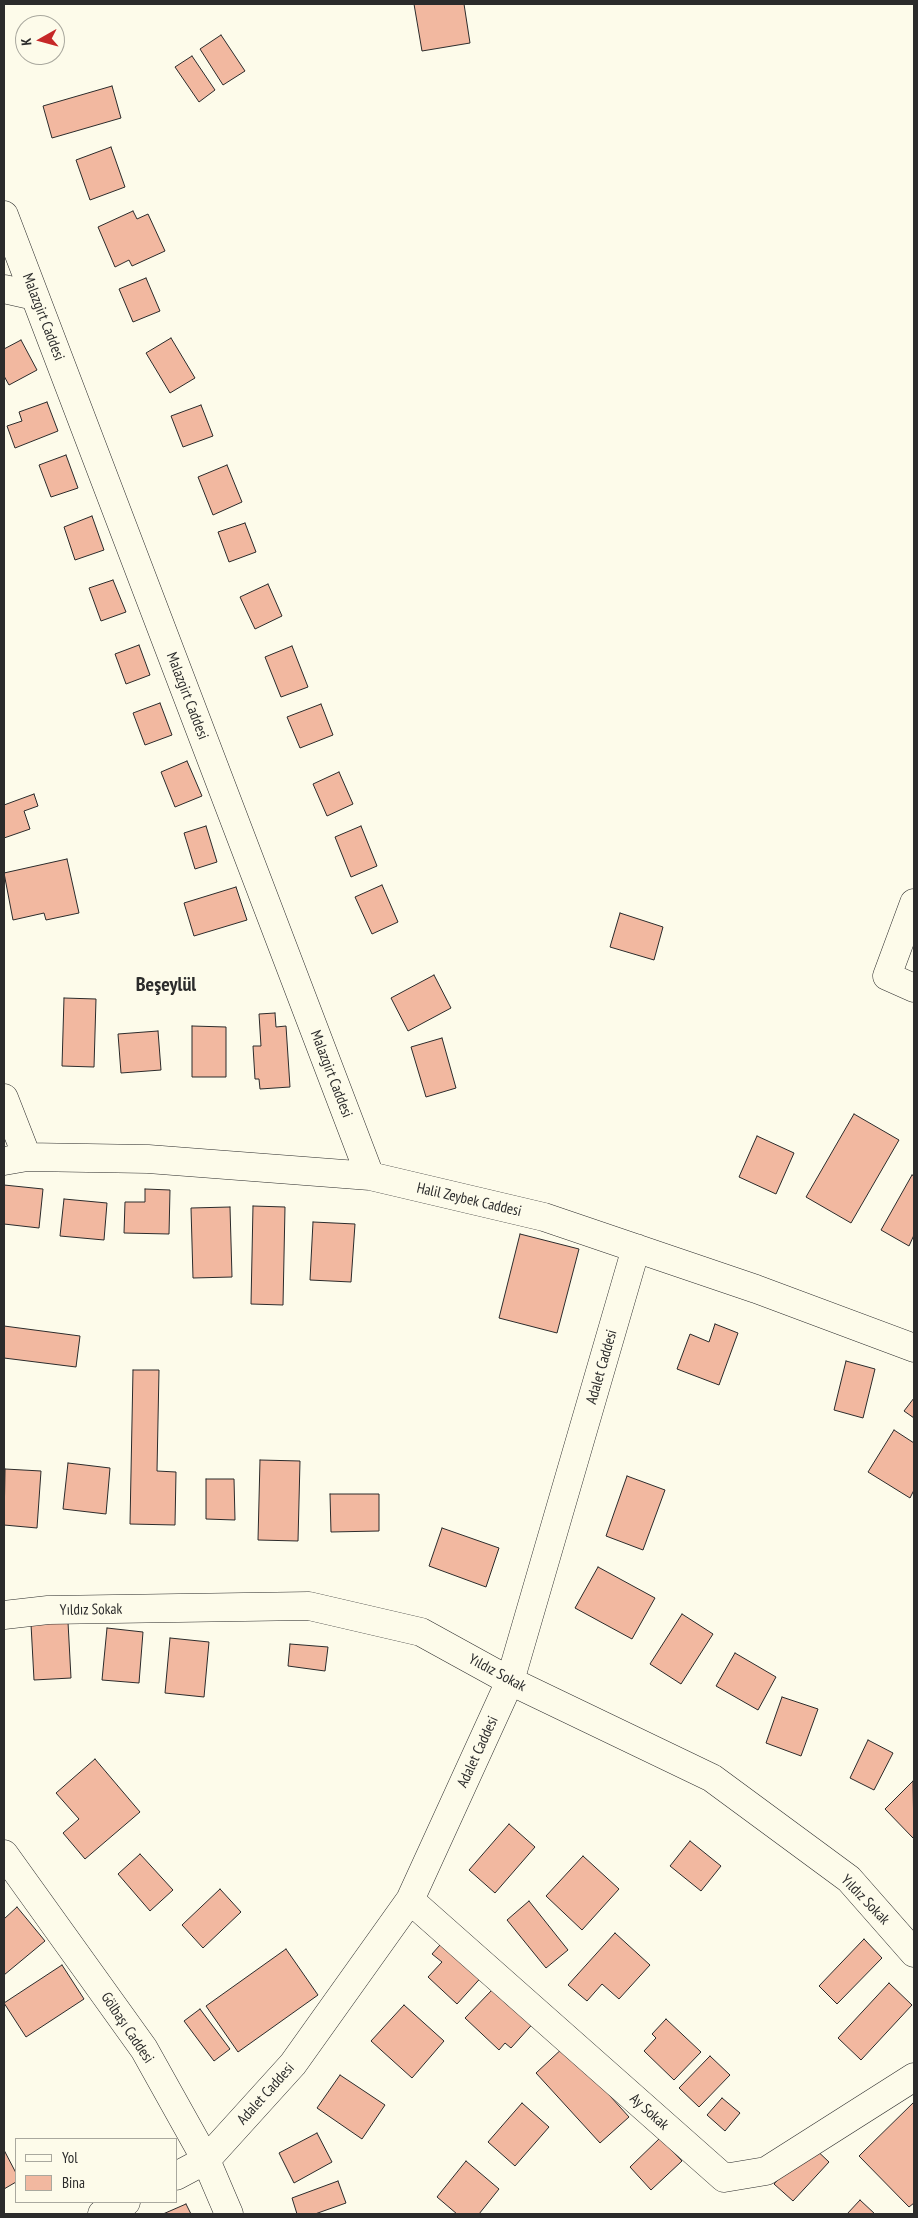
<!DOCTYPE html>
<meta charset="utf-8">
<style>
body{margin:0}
#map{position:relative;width:918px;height:2218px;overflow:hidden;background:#fdfbea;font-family:"PT Sans Narrow",sans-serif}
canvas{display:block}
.frame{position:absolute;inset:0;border:5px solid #2b2b2b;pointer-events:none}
.legend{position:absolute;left:15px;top:2138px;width:162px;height:65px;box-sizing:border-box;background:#fdfbea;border:1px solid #a9a89e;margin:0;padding:6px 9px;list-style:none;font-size:15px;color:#2b2b2b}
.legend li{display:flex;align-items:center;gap:10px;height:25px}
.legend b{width:25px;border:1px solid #a9a89e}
.north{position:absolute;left:15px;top:15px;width:50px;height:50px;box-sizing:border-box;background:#fdfbea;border:1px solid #a9a89e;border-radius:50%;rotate:263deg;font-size:14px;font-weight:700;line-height:20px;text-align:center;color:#2b2b2b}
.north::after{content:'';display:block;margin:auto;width:18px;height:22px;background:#c62828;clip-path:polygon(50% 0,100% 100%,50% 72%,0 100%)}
</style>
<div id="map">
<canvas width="918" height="2218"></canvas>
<div class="frame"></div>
<ul class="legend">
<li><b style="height:6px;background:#fdfbea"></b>Yol</li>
<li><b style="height:14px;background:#f2b8a0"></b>Bina</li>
</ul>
<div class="north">K</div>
</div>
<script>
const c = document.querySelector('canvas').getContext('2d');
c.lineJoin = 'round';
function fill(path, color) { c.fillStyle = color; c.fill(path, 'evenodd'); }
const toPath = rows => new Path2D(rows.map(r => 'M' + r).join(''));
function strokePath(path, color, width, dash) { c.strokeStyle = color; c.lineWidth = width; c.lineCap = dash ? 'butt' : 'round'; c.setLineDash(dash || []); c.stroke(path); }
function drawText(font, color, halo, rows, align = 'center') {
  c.font = font + ' "PT Sans Narrow",sans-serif'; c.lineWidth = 4; c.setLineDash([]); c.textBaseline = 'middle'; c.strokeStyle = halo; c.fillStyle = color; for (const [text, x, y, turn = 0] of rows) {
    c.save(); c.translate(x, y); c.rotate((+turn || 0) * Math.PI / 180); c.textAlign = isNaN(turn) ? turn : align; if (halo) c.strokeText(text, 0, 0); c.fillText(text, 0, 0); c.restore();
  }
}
const building = toPath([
 [414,4,464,4,470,43,422,51,414,4],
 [221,35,245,71,223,85,200,49,221,35],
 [192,56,215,90,199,102,175,67,192,56],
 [112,86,121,118,52,138,43,106,112,86],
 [111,147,125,187,90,200,76,160,111,147],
 [133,211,137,219,148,214,165,251,132,266,129,260,115,267,98,227,133,211],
 [146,278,160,311,133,322,119,289,146,278],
 [171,338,195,378,170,393,146,353,171,338],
 [21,340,37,370,9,385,4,376,4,349,21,340],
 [47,402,58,431,15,448,7,426,22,421,19,412,47,402],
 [201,405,213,436,183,447,171,416,201,405],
 [66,455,78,488,51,497,39,465,66,455],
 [227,465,242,502,213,515,198,477,227,465],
 [92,516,104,550,75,560,64,527,92,516],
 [245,523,256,552,229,562,218,532,245,523],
 [113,580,126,612,101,621,89,588,113,580],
 [268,584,282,616,255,629,240,597,268,584],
 [139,645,150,675,126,684,115,654,139,645],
 [292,646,308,687,281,697,265,657,292,646],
 [160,703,172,735,145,745,133,713,160,703],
 [321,704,333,735,300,748,287,717,321,704],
 [187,761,202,796,175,807,161,772,187,761],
 [339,772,353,804,327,816,313,784,339,772],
 [34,794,38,806,24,811,30,829,4,838,4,805,34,794],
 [206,826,217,862,195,869,184,833,206,826],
 [361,826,377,866,351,877,335,837,361,826],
 [67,859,79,913,46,920,44,913,13,920,4,873,67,859],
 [382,885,398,922,372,934,355,897,382,885],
 [236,887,247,920,194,936,184,903,236,887],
 [620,913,663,927,654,960,610,947,620,913],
 [434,975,451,1008,408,1031,391,998,434,975],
 [64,998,96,999,94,1067,62,1066,64,998],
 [275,1013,276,1027,286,1026,290,1087,260,1089,259,1079,255,1079,253,1046,261,1046,259,1014,275,1013],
 [192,1026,226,1027,226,1077,192,1077,192,1026],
 [158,1031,161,1070,121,1073,118,1034,158,1031],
 [442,1038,456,1088,426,1097,411,1047,442,1038],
 [854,1114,899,1140,851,1223,806,1197,854,1114],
 [757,1136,794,1153,776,1194,739,1177,757,1136],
 [912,1175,914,1176,914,1235,909,1246,881,1230,912,1175],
 [4,1185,43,1189,39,1228,4,1224,4,1185],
 [145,1189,170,1190,169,1234,124,1233,125,1202,145,1202,145,1189],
 [64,1199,107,1203,104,1240,60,1236,64,1199],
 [253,1206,285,1207,283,1305,251,1304,253,1206],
 [230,1207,232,1277,193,1278,191,1208,230,1207],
 [313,1222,355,1224,351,1282,310,1280,313,1222],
 [520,1234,579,1249,557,1333,499,1318,520,1234],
 [715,1324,738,1333,719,1385,677,1369,690,1334,709,1342,715,1324],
 [4,1326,80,1336,76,1367,4,1358,4,1326],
 [846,1361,875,1369,863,1418,834,1410,846,1361],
 [133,1370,159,1370,157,1471,176,1472,175,1525,130,1524,133,1370],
 [914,1398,914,1418,904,1411,914,1398],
 [894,1430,914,1443,914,1490,910,1498,868,1472,894,1430],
 [260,1460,300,1461,298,1541,258,1540,260,1460],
 [68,1463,110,1468,106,1514,63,1509,68,1463],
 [5,1469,41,1471,37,1528,4,1525,5,1469],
 [627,1476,665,1490,643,1550,606,1536,627,1476],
 [206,1479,234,1479,235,1520,206,1519,206,1479],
 [330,1494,379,1494,379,1531,331,1532,330,1494],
 [442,1528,499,1548,486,1587,429,1566,442,1528],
 [598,1567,655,1598,632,1639,575,1608,598,1567],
 [682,1614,713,1634,681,1684,650,1664,682,1614],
 [68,1622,71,1678,34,1680,31,1624,68,1622],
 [107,1628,143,1632,139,1683,102,1680,107,1628],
 [170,1638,209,1642,204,1697,165,1693,170,1638],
 [290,1644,328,1647,325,1671,288,1666,290,1644],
 [735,1653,776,1677,758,1710,716,1686,735,1653],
 [782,1697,818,1709,801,1756,766,1743,782,1697],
 [868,1740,893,1753,874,1790,850,1778,868,1740],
 [95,1759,140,1812,85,1859,63,1833,79,1819,56,1793,95,1759],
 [913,1781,914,1837,913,1838,885,1809,913,1781],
 [509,1824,535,1847,495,1893,469,1870,509,1824],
 [690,1841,721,1866,701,1891,670,1866,690,1841],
 [140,1854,173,1890,150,1911,118,1874,140,1854],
 [583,1856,619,1889,582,1930,546,1896,583,1856],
 [220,1889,241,1912,203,1948,182,1925,220,1889],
 [529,1901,568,1950,546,1968,507,1920,529,1901],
 [17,1907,45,1941,4,1975,4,1919,17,1907],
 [615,1933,650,1965,619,1999,602,1984,587,2001,568,1985,615,1933],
 [447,1937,486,1972,457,2004,428,1977,442,1962,432,1954,447,1937],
 [864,1939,882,1958,837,2004,819,1986,864,1939],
 [286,1949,318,1995,238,2052,206,2006,286,1949],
 [62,1965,84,1999,26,2037,4,2003,62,1965],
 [889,1983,912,2005,861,2060,838,2038,889,1983],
 [492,1990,511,2008,517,2001,537,2019,511,2048,505,2043,499,2050,465,2018,492,1990],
 [404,2005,444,2041,412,2078,371,2041,404,2005],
 [200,2009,230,2049,214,2061,184,2021,200,2009],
 [666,2019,701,2052,674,2080,644,2051,656,2038,652,2034,666,2019],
 [565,2046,629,2117,600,2143,536,2073,565,2046],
 [710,2056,730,2075,699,2107,679,2088,710,2056],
 [340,2075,385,2105,362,2139,317,2108,340,2075],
 [722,2098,740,2113,725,2131,707,2115,722,2098],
 [914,2102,914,2203,909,2207,859,2156,914,2102],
 [522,2103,549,2127,515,2166,488,2142,522,2103],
 [317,2133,332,2162,294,2183,279,2153,317,2133],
 [660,2138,682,2161,651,2190,630,2167,660,2138],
 [810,2144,829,2162,793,2201,774,2184,810,2144],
 [4,2150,16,2173,16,2182,4,2189,4,2150],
 [466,2161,499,2189,479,2214,457,2214,437,2197,466,2161],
 [338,2181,346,2203,315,2214,297,2214,292,2198,338,2181],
 [860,2200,875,2214,847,2214,860,2200],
 [186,2204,191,2214,163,2214,186,2204]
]);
const minor = toPath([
 [4,215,370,1176],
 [4,289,35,296],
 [914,903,887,976,914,988],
 [4,1098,27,1157],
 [4,1161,27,1157,148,1159,370,1176,544,1217,756,1289,914,1348],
 [4,1615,48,1610,309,1606,421,1632,510,1681,712,1778,849,1879,914,1953],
 [4,1854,144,2049,206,2160,229,2214],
 [410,1900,724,2178,766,2171,914,2077],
 [176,2176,206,2160,293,2064,410,1900,510,1681,636,1248],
 [102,2214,126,2202]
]);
const streetNames = [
 ["Malazgirt Caddesi",43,317,69],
 ["Malazgirt Caddesi",187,696,69],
 ["Malazgirt Caddesi",331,1074,69],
 ["Halil Zeybek Caddesi",469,1200,13],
 ["Adalet Caddesi",602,1367,-74],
 ["Yıldız Sokak",91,1610,-1],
 ["Yıldız Sokak",497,1673,28],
 ["Adalet Caddesi",478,1752,-65],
 ["Yıldız Sokak",865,1900,46],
 ["Gölbaşı Caddesi",127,2028,56],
 ["Adalet Caddesi",266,2094,-48],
 ["Ay Sokak",649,2112,42]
];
const districtNames = [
 ["Beşeylül",166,985]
];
fill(building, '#f2b8a0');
strokePath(building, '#2b2b2b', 1);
strokePath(minor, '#2b2b2b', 29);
strokePath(minor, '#fdfbea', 28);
drawText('15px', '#2b2b2b', '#fdfbea', streetNames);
drawText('bold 20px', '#2b2b2b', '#fdfbea', districtNames);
</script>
